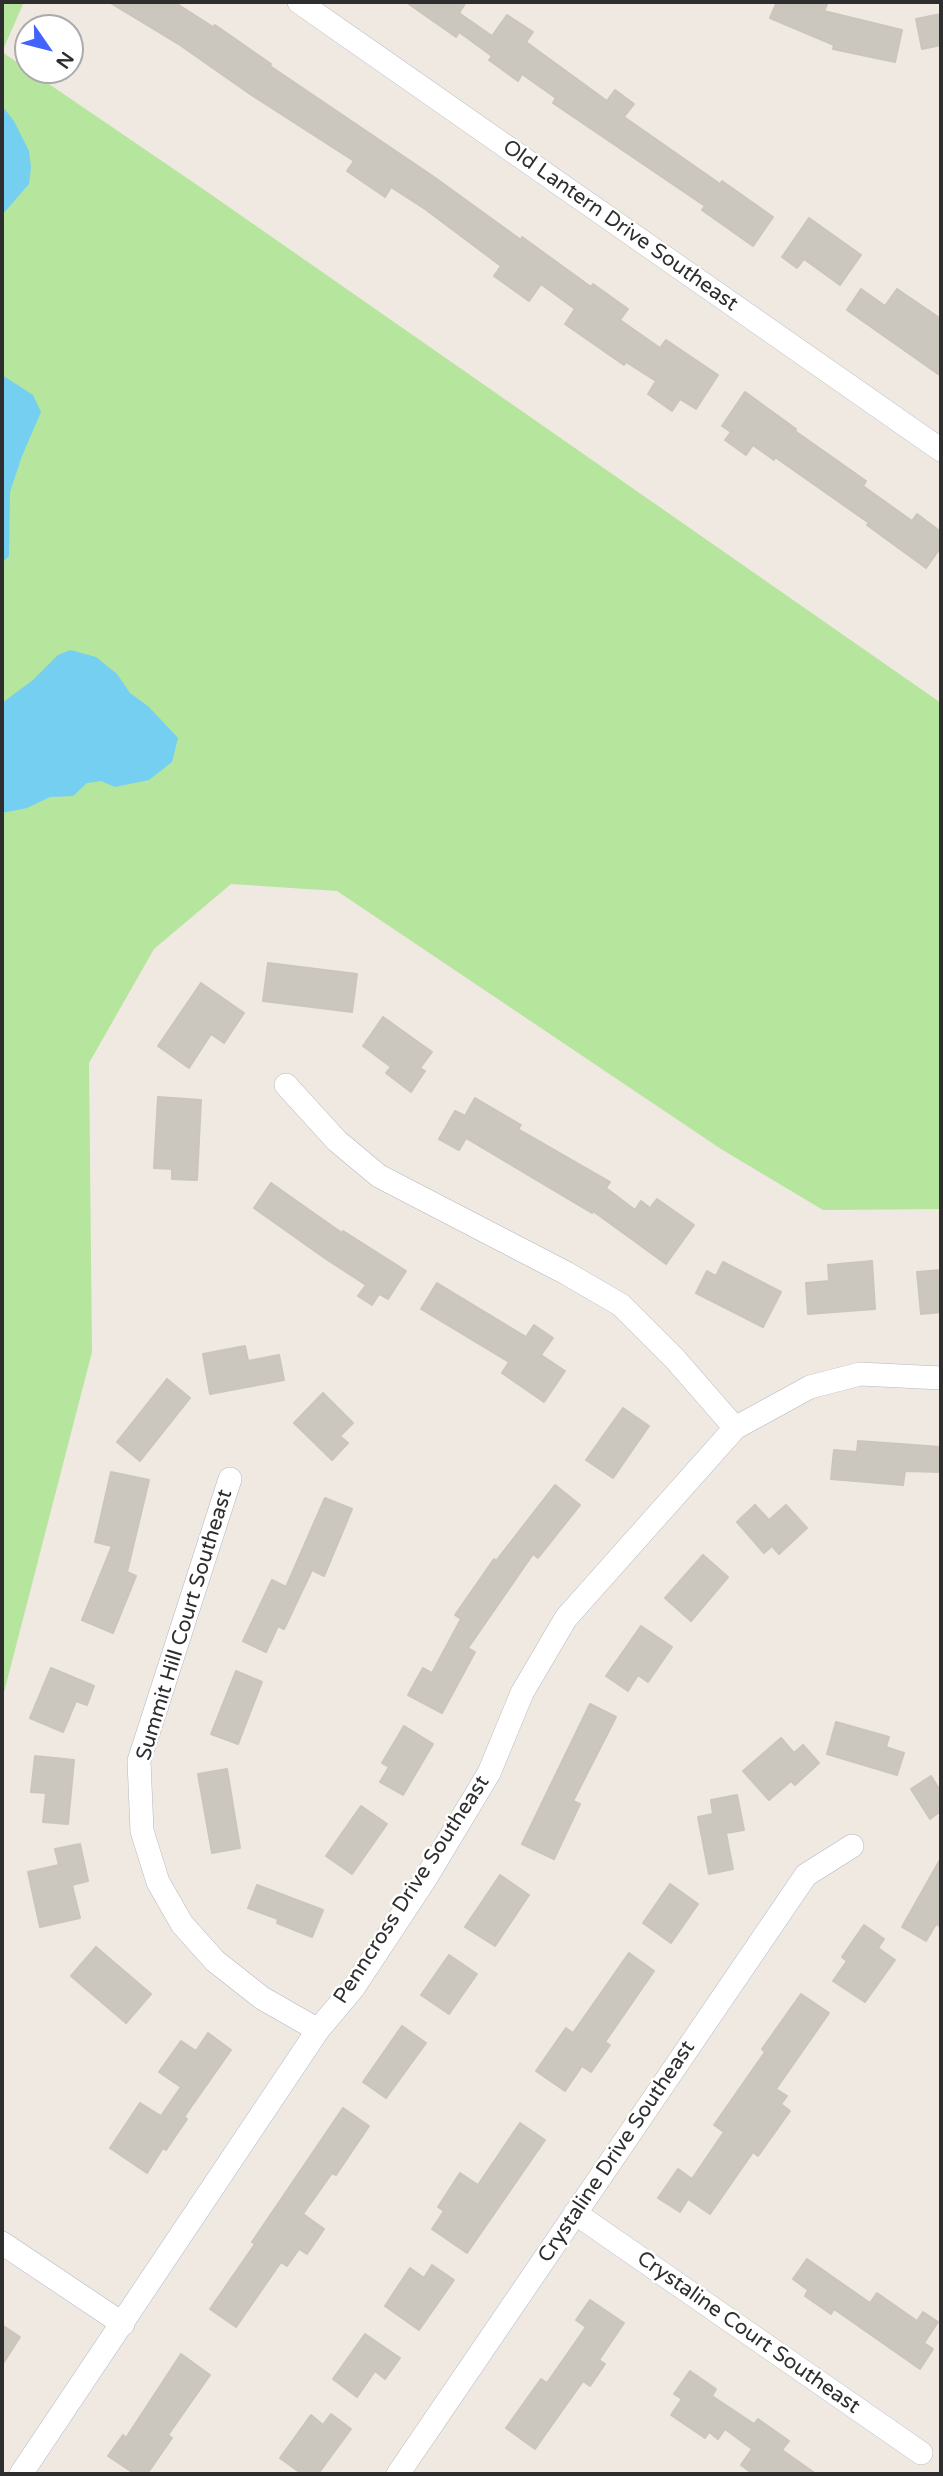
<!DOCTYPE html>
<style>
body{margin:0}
#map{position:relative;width:943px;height:2476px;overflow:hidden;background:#efe9e1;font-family:"Varela Round",sans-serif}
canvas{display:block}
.frame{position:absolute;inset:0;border:4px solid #2e2e2e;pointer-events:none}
.north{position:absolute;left:14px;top:14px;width:70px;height:70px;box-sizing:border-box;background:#fff;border:2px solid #ababab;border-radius:50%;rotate:125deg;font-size:19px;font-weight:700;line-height:28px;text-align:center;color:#2e2e2e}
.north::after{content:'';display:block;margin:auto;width:24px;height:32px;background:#4264fb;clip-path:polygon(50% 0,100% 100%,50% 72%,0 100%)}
</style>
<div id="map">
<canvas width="943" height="2476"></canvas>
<div class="frame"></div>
<div class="north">N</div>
</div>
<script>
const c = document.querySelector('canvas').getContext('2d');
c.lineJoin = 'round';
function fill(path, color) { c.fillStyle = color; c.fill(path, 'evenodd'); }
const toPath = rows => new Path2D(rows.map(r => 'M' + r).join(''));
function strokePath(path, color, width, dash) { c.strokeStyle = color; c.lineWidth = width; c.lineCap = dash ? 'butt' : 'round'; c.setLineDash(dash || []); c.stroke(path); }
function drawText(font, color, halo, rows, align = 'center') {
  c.font = font + ' "Varela Round",sans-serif'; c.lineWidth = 5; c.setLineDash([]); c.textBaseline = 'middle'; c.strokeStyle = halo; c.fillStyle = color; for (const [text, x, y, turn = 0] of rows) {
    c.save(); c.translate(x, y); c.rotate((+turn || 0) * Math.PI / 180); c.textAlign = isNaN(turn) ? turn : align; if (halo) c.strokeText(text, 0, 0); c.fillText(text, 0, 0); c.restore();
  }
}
const green = toPath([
 [2,2,24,2,2,52,203,189,941,703,941,1209,823,1210,721,1149,337,891,231,884,154,949,89,1063,92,1352,2,1700]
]);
const water = toPath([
 [2,106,14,121,29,151,31,167,29,184,2,215],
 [2,375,33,395,41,412,22,456,10,492,9,556,2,563],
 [70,650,96,657,117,674,130,693,149,707,178,738,172,762,149,780,115,787,101,781,87,783,73,796,50,797,27,808,2,813,2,703,33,680,58,655]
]);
const building = toPath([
 [109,2,174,2,213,27,215,25,271,64,270,66,434,177,521,240,522,237,591,287,593,284,628,309,620,320,660,348,666,340,718,375,696,409,680,399,672,411,648,394,656,381,626,362,624,365,565,324,575,309,541,284,529,301,494,276,501,266,425,209,391,187,385,197,347,171,354,161,250,94,180,45,109,2],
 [406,2,466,2,459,13,492,36,507,15,533,32,526,42,607,101,615,90,634,104,624,117,720,184,722,181,773,217,753,246,702,210,705,206,553,103,556,98,522,74,518,81,489,60,492,56,459,32,456,37,406,2],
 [777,2,828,2,824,11,902,30,895,62,833,49,834,45,770,18,777,2],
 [941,14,941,45,922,49,916,19,941,14],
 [809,218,861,255,840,285,804,259,797,268,782,257,809,218],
 [861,289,885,306,897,289,941,319,941,376,847,310,861,289],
 [745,392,796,429,795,431,866,481,863,486,912,521,917,514,941,532,941,547,926,568,867,525,869,523,775,457,774,460,753,445,746,455,725,440,731,432,722,426,745,392],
 [268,963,357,974,352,1012,263,1001,268,963],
 [201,983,244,1013,224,1043,211,1034,189,1068,158,1046,201,983],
 [383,1017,432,1052,420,1068,425,1071,411,1092,386,1073,391,1067,363,1046,383,1017],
 [158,1097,201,1100,197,1180,172,1179,172,1169,154,1168,158,1097],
 [475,1098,521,1125,518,1129,610,1182,606,1188,635,1210,641,1201,650,1208,657,1199,694,1225,666,1264,593,1211,592,1213,466,1138,459,1150,439,1139,455,1111,465,1116,475,1098],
 [271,1183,342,1233,343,1231,406,1271,388,1299,379,1294,372,1305,358,1296,366,1285,326,1259,254,1208,271,1183],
 [872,1261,875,1309,808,1314,806,1283,829,1281,828,1265,872,1261],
 [723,1262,781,1292,763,1327,696,1293,707,1271,716,1276,723,1262],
 [941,1270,941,1312,921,1314,917,1272,941,1270],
 [437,1283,526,1337,534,1325,553,1338,541,1355,565,1371,544,1402,502,1373,509,1362,421,1309,437,1283],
 [245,1346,248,1361,279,1355,284,1380,210,1394,203,1354,245,1346],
 [167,1379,190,1398,140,1461,117,1442,167,1379],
 [323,1393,353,1423,340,1436,348,1443,332,1460,294,1423,323,1393],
 [623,1408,649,1426,613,1478,586,1460,623,1408],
 [858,1441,941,1447,941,1472,905,1471,903,1485,831,1479,834,1450,857,1452,858,1441],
 [111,1472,149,1480,127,1572,136,1576,113,1633,82,1620,112,1546,95,1542,111,1472],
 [555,1485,580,1505,538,1558,533,1554,468,1648,475,1652,442,1713,408,1695,423,1668,432,1673,461,1619,455,1615,494,1559,496,1561,555,1485],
 [325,1498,352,1509,324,1576,312,1570,284,1629,278,1626,266,1652,243,1641,272,1580,286,1587,325,1498],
 [755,1505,769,1520,786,1505,807,1528,779,1554,772,1546,764,1553,737,1522,755,1505],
 [703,1555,728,1577,691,1621,665,1598,703,1555],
 [641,1626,672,1647,648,1682,638,1675,628,1691,606,1676,641,1626],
 [51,1668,94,1686,87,1705,76,1701,63,1732,30,1718,51,1668],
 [236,1671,262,1682,238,1744,211,1734,236,1671],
 [590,1704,616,1717,573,1801,580,1804,554,1859,522,1844,590,1704],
 [836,1722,889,1737,886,1747,904,1753,897,1775,827,1754,836,1722],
 [404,1726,433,1744,403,1795,380,1782,389,1767,382,1763,404,1726],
 [781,1738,794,1753,803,1745,819,1763,795,1785,791,1781,769,1800,743,1771,781,1738],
 [35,1756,74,1760,68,1824,43,1822,46,1793,31,1792,35,1756],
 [227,1769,240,1848,212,1853,198,1774,227,1769],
 [931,1776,941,1792,941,1811,930,1819,911,1789,931,1776],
 [737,1795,744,1830,726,1833,733,1869,709,1874,698,1817,713,1814,711,1800,737,1795],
 [361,1806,387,1824,352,1874,326,1856,361,1806],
 [80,1844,88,1881,72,1885,80,1918,40,1927,28,1872,59,1865,55,1849,80,1844],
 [941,1858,941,1927,936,1924,926,1941,902,1927,941,1858],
 [500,1875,529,1895,495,1946,465,1927,500,1875],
 [670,1884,698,1904,671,1943,643,1923,670,1884],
 [257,1885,323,1910,312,1937,277,1923,278,1919,248,1908,257,1885],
 [864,1925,884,1939,878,1948,895,1960,865,2002,833,1981,847,1961,842,1957,864,1925],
 [96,1947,151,1994,126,2023,71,1976,96,1947],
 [629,1953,654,1971,605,2042,610,2045,591,2072,582,2066,565,2091,536,2071,566,2028,573,2033,629,1953],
 [449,1955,477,1974,449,2014,421,1995,449,1955],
 [801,1994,829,2013,776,2089,787,2096,781,2104,790,2111,758,2156,753,2152,710,2214,688,2199,680,2212,658,2198,678,2169,692,2179,724,2132,714,2125,765,2052,762,2049,801,1994],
 [402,2026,426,2043,386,2098,363,2082,402,2026],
 [208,2033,231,2050,184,2117,187,2119,166,2150,163,2148,147,2173,110,2148,140,2103,161,2116,181,2087,159,2072,181,2041,196,2051,208,2033],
 [343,2108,369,2126,336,2175,332,2173,303,2214,324,2229,307,2254,299,2249,287,2266,281,2262,236,2327,210,2309,255,2244,252,2242,343,2108],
 [520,2123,545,2140,467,2253,432,2229,444,2211,438,2207,460,2173,478,2185,520,2123],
 [807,2259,870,2303,877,2293,917,2321,923,2312,938,2322,924,2343,933,2349,920,2369,834,2309,831,2314,805,2296,808,2290,793,2279,807,2259],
 [432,2265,454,2280,419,2330,385,2306,410,2268,424,2278,432,2265],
 [590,2300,624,2323,599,2360,605,2364,590,2386,583,2381,535,2449,506,2428,541,2379,547,2383,586,2327,576,2320,590,2300],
 [2,2325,20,2337,2,2365,2,2325],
 [365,2334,400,2358,385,2379,375,2371,357,2397,333,2379,365,2334],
 [181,2354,210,2375,168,2435,172,2438,147,2474,135,2474,108,2456,123,2435,126,2438,181,2354],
 [690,2371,716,2389,712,2396,754,2424,758,2419,789,2441,782,2450,816,2474,753,2474,741,2465,752,2449,725,2429,718,2439,709,2432,705,2438,671,2415,682,2399,674,2394,690,2371],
 [331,2414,351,2429,318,2474,302,2474,280,2458,311,2415,323,2425,331,2414]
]);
const street = toPath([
 [299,2,941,450],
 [286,1085,337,1141,379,1176,566,1273,621,1305,675,1359,735,1428],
 [230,1479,139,1761,142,1831,158,1882,182,1924,215,1961,262,1998,318,2030],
 [575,2213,921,2453],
 [2,2243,123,2324],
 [21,2474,318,2030,354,1987,424,1881,489,1773,522,1693,566,1618,735,1428,810,1387,860,1374,941,1378],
 [398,2474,806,1875,852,1846]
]);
const streetNames = [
 ["Old Lantern Drive Southeast",620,226,35],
 ["Summit Hill Court Southeast",185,1625,-73],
 ["Penncross Drive Southeast",412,1890,-57],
 ["Crystaline Drive Southeast",617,2152,-56],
 ["Crystaline Court Southeast",748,2333,35]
];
fill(green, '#b6e59e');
fill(water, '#75cff0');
fill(building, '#cbc7bf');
strokePath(building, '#cbc5ba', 2);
strokePath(street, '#b4b7c1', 24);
strokePath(street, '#fff', 23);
drawText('21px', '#2e2e2e', '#fff', streetNames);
</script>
